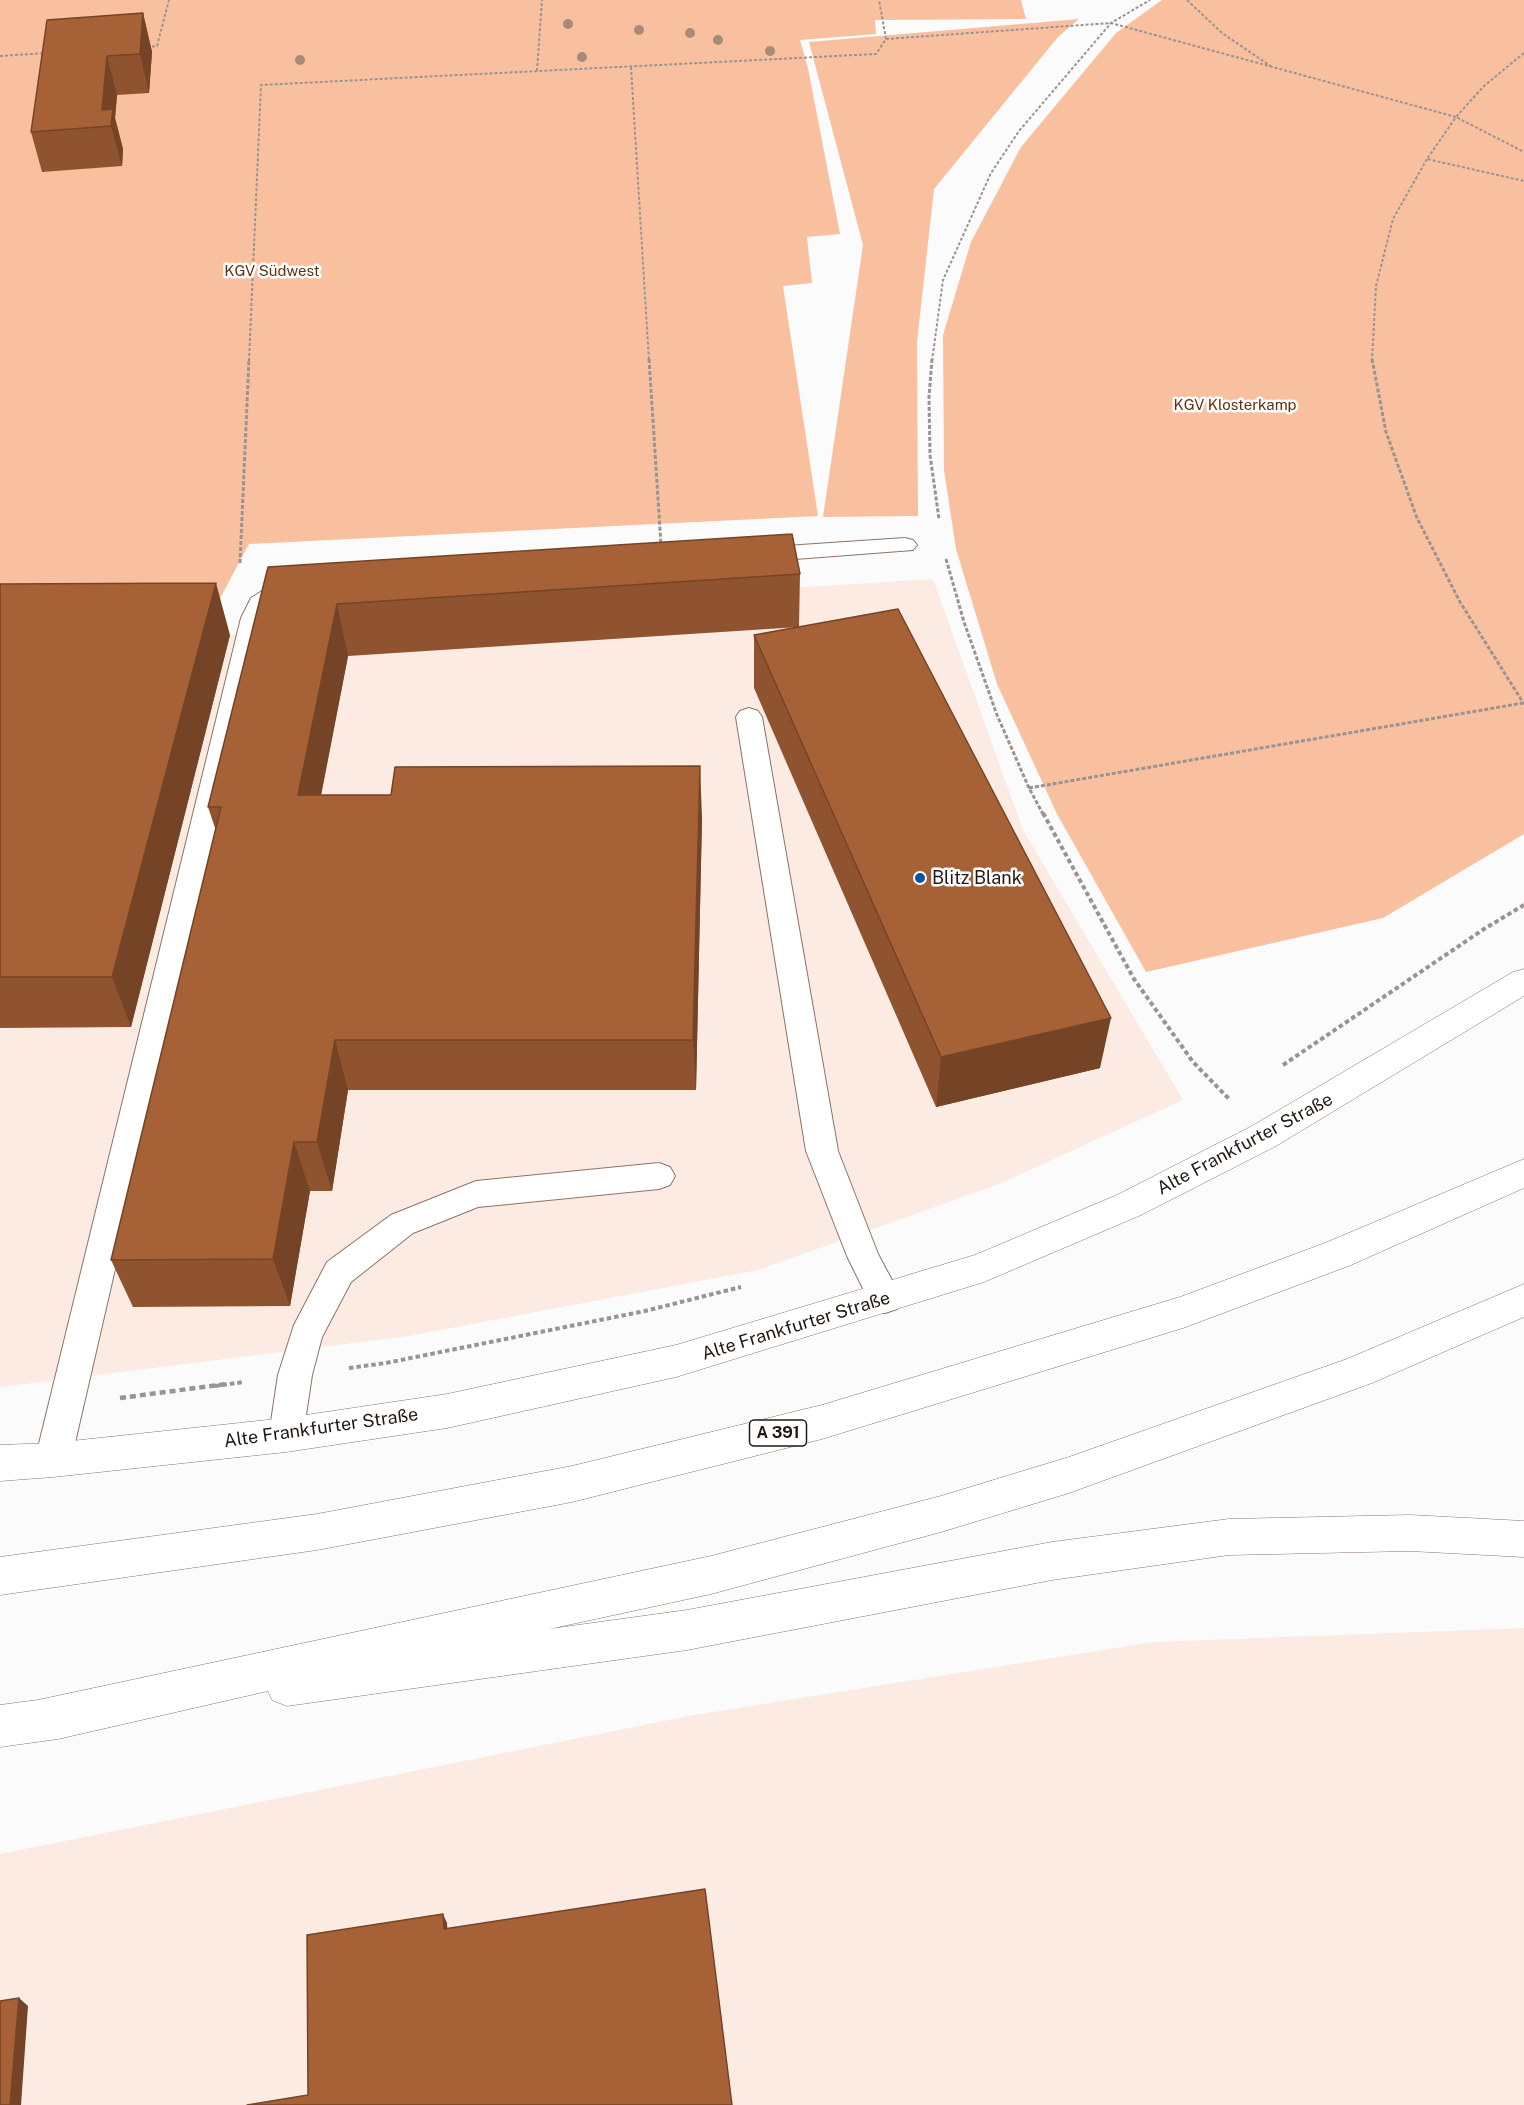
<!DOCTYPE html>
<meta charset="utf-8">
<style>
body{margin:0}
canvas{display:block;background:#fbfbfb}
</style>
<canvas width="1524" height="2105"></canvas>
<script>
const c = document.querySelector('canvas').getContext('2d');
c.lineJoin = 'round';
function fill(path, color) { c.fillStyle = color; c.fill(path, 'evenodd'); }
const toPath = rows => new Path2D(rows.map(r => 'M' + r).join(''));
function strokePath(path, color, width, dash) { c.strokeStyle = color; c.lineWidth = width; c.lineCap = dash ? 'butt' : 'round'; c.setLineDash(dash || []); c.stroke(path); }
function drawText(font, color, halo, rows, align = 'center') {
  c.font = font + ' "Public Sans",sans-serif'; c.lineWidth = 5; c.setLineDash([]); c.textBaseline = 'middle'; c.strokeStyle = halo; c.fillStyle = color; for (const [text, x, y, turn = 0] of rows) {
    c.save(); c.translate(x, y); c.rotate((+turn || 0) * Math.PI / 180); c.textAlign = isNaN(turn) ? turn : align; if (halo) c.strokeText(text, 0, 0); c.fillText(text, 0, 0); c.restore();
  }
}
const built = toPath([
 [933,579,1023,830,1183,1100,999,1184,758,1270,409,1336,0,1387,0,636,230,635,280,620],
 [1524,1628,1524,2105,0,2105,0,1854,694,1715,1153,1642]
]);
const green = toPath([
 [0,0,1021,0,1026,19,875,20,876,34,800,40,808,68,840,234,807,237,812,283,783,286,818,516,249,544,216,606,0,620],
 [1162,0,1524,0,1524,834,1383,918,1146,972,1057,814,997,684,956,549,944,470,943,335,971,242,1021,147,1116,33],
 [1079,19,1058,37,934,189,917,342,918,516,823,517,863,245,809,42]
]);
const pathFar3 = toPath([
 [1187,0,1222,33,1272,67],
 [886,39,1111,23,1456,117,1427,159,1524,181],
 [147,47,157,46,169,0],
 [1524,53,1484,86,1456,117,1524,152],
 [0,56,47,53],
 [631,67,649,361],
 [537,71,542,0],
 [249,361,261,85,876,54,886,39,879,0],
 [932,361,943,280,991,173,1019,131,1111,23,1150,0],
 [1372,361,1376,286,1393,219,1427,159]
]);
const pathFar2 = toPath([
 [649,359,661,545],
 [932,359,929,397,930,455,939,519],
 [1372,359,1386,432,1417,518,1460,602,1524,704],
 [946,559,964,622,997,715,1029,788,1043,814],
 [240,563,249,359],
 [1029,788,1523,703]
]);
const pathFar1 = toPath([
 [1043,813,1134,979,1193,1062,1230,1100],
 [1283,1065,1484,929,1524,905],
 [349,1368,386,1363,645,1311,741,1287],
 [215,1386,244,1382]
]);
const path = toPath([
 [120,1398,226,1384]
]);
const lane = toPath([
 [905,538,913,540,917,545,913,550,756,562,748,560,744,555,748,550,756,548,905,538],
 [290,576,299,579,302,584,299,589,270,608,265,618,71,1460,65,1471,53,1476,41,1471,35,1460,241,618,251,598,281,579,290,576],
 [749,708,758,711,762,717,838,1151,878,1254,902,1299,897,1309,885,1313,873,1309,847,1256,806,1151,736,717,740,711,749,708],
 [659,1163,670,1167,675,1176,670,1185,659,1189,478,1207,413,1233,351,1282,322,1337,312,1375,303,1435,298,1446,286,1451,274,1446,269,1435,278,1375,294,1325,327,1262,391,1215,476,1181,659,1163]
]);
const secondary = toPath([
 [1524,969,1524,996,1276,1146,1141,1215,984,1282,676,1377,447,1428,286,1452,53,1477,0,1481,0,1445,53,1443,286,1418,447,1394,676,1345,975,1255,1117,1195,1252,1126,1513,972,1524,969]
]);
const highway = toPath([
 [1524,1159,1524,1188,1351,1265,1183,1328,822,1439,572,1502,317,1550,0,1595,0,1557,317,1514,572,1466,822,1405,1180,1297,1325,1243,1524,1159],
 [1524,1284,1524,1317,1372,1383,1069,1493,941,1532,711,1594,549,1629,687,1610,1052,1542,1229,1519,1410,1515,1524,1521,1524,1557,1410,1551,1229,1555,1052,1580,687,1650,287,1706,272,1700,268,1691,58,1739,0,1747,0,1705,38,1700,711,1556,941,1496,1069,1457,1347,1359,1524,1284]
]);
const trees = [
 [568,24],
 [639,30],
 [690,33],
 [718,40],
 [770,51],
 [582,57],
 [300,60]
];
const wall = toPath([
 [143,13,152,52,149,93,117,95,115,118,123,149,122,166,42,172,31,132],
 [268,567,800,574,799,627,348,656,321,795,702,818,696,1090,348,1090,332,1191,310,1191,290,1306,133,1307,111,1260,216,831,208,807],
 [0,584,230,635,131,1027,0,1028],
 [754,635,1100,1068,936,1107,754,688]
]);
const shadedWall = toPath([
 [143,13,152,52,149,93,140,54],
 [107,56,117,95,115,118,123,149,122,166,111,126,102,110],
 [216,583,230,635,131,1027,112,977],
 [337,604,348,656,311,847,298,795],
 [700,766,702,818,696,1090,693,1040],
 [1111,1018,1100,1068,936,1107,941,1057],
 [335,1040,348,1090,332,1191,317,1142],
 [294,1142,310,1191,290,1306,273,1259],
 [443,1914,447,1923,448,1938,444,1929],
 [19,1998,28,2006,21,2105,10,2105]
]);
const building = toPath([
 [143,13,140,54,107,56,102,110,113,109,111,126,31,132,47,20,143,13],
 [792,534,800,574,337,604,298,795,391,795,395,767,700,766,693,1040,335,1040,317,1142,294,1142,273,1259,111,1260,221,807,208,807,268,567,792,534],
 [216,583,112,977,0,977,0,584,216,583],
 [898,609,1111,1018,941,1057,754,635,898,609],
 [705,1889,732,2105,247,2105,308,2095,307,1935,443,1914,444,1929,705,1889],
 [19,1998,10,2105,0,2105,0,2001,19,1998]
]);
const markers = [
 [920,878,6,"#0a53a3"]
];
const farParknames = [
 ["KGV Südwest",272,271],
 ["KGV Klosterkamp",1235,405]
];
const shields = [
 [778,1433,57]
];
const shieldNames = [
 ["A 391",778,1433]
];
const poiNames = [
 ["Blitz Blank",932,878]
];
const streetNames = [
 ["Alte Frankfurter Straße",1245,1144,-28],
 ["Alte Frankfurter Straße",796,1326,-17],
 ["Alte Frankfurter Straße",321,1428,-8]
];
fill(built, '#fbebe2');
fill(green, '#f9c0a0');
strokePath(lane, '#8f7363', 2);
strokePath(secondary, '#8f7363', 1);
strokePath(highway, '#8f7363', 1);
strokePath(pathFar3, '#999492', 2, [3, 2]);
strokePath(pathFar2, '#999492', 3, [4, 2]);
strokePath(pathFar1, '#999492', 4, [4.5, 3]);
strokePath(path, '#999492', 4.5, [6, 4]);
fill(lane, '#fff');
fill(secondary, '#fff');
fill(highway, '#fff');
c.fillStyle = '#a68b79';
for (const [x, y] of trees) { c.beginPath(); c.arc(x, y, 5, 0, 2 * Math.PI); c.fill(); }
fill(wall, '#90532f');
fill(shadedWall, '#754426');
fill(building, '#a76137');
strokePath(building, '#754426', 1.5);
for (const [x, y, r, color] of markers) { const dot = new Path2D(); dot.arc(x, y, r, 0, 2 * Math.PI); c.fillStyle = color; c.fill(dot); strokePath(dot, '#fff', 2); }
drawText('15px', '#60300f', '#fff', farParknames);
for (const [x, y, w] of shields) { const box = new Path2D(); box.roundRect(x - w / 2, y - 13, w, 26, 4.5); c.fillStyle = '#fff'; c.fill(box); strokePath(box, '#231812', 1.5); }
drawText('bold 16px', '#231812', null, shieldNames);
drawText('18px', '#231812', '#fff', poiNames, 'left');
drawText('18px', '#231812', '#fff', streetNames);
</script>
